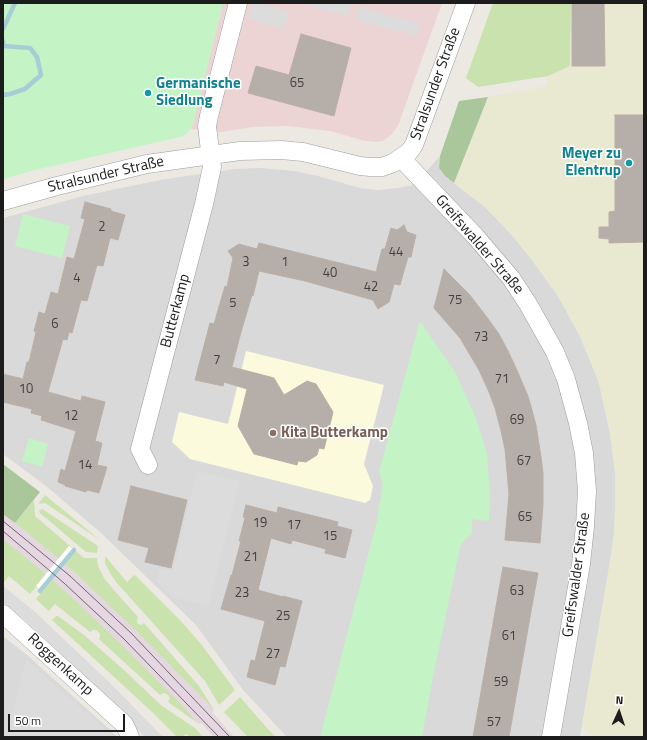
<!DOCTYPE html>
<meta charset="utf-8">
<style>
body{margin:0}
#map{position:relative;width:647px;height:740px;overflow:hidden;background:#ece9e3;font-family:"Titillium Web",sans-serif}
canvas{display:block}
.frame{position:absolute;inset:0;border:4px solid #1c1c1c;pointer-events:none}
.north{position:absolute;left:599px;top:692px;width:40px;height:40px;-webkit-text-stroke:3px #fff;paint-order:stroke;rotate:3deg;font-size:11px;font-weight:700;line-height:16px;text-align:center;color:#1c1c1c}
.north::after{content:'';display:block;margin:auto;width:14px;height:18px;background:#1c1c1c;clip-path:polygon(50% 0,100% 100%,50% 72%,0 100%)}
.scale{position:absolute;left:8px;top:714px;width:117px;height:18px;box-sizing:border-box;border:2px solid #1c1c1c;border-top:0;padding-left:5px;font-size:12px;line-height:14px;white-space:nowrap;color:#1c1c1c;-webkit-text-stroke:3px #fff;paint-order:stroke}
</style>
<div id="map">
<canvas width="647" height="740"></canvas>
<div class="frame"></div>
<div class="north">N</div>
<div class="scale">50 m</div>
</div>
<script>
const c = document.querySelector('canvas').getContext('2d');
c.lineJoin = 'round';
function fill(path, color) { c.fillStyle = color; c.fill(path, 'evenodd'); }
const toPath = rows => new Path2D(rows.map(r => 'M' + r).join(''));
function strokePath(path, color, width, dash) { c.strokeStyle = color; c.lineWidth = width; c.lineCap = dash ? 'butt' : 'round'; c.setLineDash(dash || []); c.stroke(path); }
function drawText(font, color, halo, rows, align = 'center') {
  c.font = font + ' "Titillium Web",sans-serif'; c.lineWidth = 3; c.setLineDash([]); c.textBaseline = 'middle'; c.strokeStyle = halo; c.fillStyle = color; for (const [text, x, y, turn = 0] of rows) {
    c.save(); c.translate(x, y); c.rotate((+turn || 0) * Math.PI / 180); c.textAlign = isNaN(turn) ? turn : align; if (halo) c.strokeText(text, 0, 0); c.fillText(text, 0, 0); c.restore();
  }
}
const residential = toPath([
 [440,156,439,168,445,176,485,207,512,235,532,260,558,296,580,336,599,383,610,433,615,472,615,510,614,533,611,556,580,737,287,737,243,690,196,625,100,532,46,486,3,454,3,218,83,196,160,180,234,169,261,168,294,171,318,176,360,188,378,190,398,188,412,185,425,173],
 [3,636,27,655,118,737,3,737]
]);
const commercial = toPath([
 [223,3,442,3,398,126,392,134,383,141,376,142,365,141,330,131,287,126,252,127,222,132,191,129]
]);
const industrial = toPath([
 [3,514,15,523,74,572,135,630,214,710,212,712,234,737,214,737,201,723,199,724,179,702,62,588,34,564,3,539]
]);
const education = toPath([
 [246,351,384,385,364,464,373,486,370,500,365,503,190,459,172,442,179,412,228,424]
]);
const farmland = toPath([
 [571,3,644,3,644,737,593,737,582,727,611,556,614,533,615,510,615,472,610,433,599,383,580,336,558,296,532,260,512,235,485,207,454,183,488,97,547,86,548,76,570,66]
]);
const grass = toPath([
 [493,3,571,3,570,66,548,76,478,87,466,78],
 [45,495,100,540,45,503,38,504],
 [34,500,35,516,84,558,97,558,98,566,104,578,112,588,138,617,137,619,137,623,141,625,144,623,199,686,214,710,135,630,74,572,15,523],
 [42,509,98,546,97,553,86,552,40,513,39,511],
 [3,539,34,564,62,588,120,643,179,702,199,724,168,702,170,698,167,694,163,693,160,695,99,639,100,637,100,634,96,630,93,630,90,632,55,604,49,611,36,599,42,592,36,587,30,594,9,576,4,582,3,581],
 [105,556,127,582,134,575,136,576,180,620,201,644,235,690,219,705,205,681,116,582,110,573,105,563],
 [56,616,58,616,84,635,124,670,162,706,195,728,203,737,190,737,186,734,183,737,177,737,150,710,52,620],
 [240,697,267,728,276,737,248,737,224,712]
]);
const forest = toPath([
 [488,97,454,183,445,176,439,168,440,156,459,101],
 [3,464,40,492,15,523,3,514]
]);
const park = toPath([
 [3,3,223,3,194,122,191,129,184,136,35,170,3,179],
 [23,214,70,226,62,258,15,246],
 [420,321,455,372,475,416,487,453,490,496,489,521,472,519,472,534,461,543,432,682,422,737,320,737,377,521,379,507,383,484,379,472],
 [29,438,48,444,42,467,22,461]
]);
const parking = toPath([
 [253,3,258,3,289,12,284,29,249,19],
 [299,3,351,3,347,16],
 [359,7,420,24,416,36,356,20],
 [197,471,240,481,209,606,174,598,156,581,160,568,173,571],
 [3,586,34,611,71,646,109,682,163,737,145,737,100,690,64,656,26,621,3,602],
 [26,659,114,737,7,737]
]);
const pier = toPath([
 [69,546,76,551,42,592,36,586]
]);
const stream = toPath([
 [3,29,15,3],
 [3,41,4,46,30,48,37,57,41,75,25,89,10,94,3,95],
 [40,591,74,550]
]);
const building = toPath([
 [572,3,604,3,605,66,572,66,572,3],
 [301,34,351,48,334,116,248,93,256,66,289,75,301,34],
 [615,115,644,115,644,242,609,243,609,239,599,238,599,227,609,227,609,212,615,211,615,115],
 [85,202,111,209,111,211,125,215,118,240,110,238,103,266,97,265,87,301,81,300,72,333,69,332,67,340,63,339,48,392,81,401,82,396,105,402,95,441,102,443,97,465,107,467,99,493,87,490,86,492,65,486,65,485,58,482,61,469,65,471,76,431,41,420,42,416,31,413,32,409,3,402,3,374,23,379,27,362,29,362,36,332,34,331,39,312,45,314,51,292,58,294,67,257,74,259,85,219,81,218,85,202],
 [404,225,407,232,416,235,411,257,408,257,400,285,394,284,389,302,378,309,373,300,305,281,259,271,253,296,252,295,241,332,232,367,274,378,284,395,307,381,316,384,333,412,324,449,319,448,317,455,306,462,298,461,297,465,254,454,238,426,247,389,224,382,223,386,195,380,210,323,214,324,225,286,227,287,233,258,228,251,239,244,257,249,259,243,376,272,382,249,385,249,391,228,397,230,404,225],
 [444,269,469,294,486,316,499,334,508,351,516,368,528,396,536,425,541,457,543,473,543,505,540,543,505,540,509,494,505,449,501,431,495,408,489,392,479,370,460,338,434,308,444,269],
 [131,486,187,500,171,568,145,562,149,548,118,540,131,486],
 [246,505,277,513,278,507,338,522,337,526,352,530,345,558,325,553,326,549,292,540,291,544,271,538,258,590,283,597,283,596,302,601,285,667,280,666,275,685,247,677,251,660,255,661,265,621,221,609,231,575,232,575,241,541,239,541,245,518,243,517,246,505],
 [503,567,538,573,530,617,509,737,473,737,503,567]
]);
const minor = toPath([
 [401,158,476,237,511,278,528,304,555,352,566,379,578,423,584,453,587,491,585,526,581,564,551,737],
 [3,201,57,186,147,164,240,151,281,150,303,152,360,166,370,167,382,167,393,163,409,152,414,145,466,3],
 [148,465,140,449,204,204,212,167,207,126,209,116,238,3],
 [3,614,124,724,128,732,130,737]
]);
const tram = toPath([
 [3,521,70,576,131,633,230,737],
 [3,531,64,583,124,639,219,737]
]);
const markers = [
 [148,93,4,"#0f9aa8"],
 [629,163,4,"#0f9aa8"],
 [273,433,4,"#8d6e63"]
];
const numberNames = [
 ["65",297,84],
 ["2",102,228],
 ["44",396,253],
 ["3",246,263],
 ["1",285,263],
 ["40",330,274],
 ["4",77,279],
 ["42",371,288],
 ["75",455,301],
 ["5",233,304],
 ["6",55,325],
 ["73",481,338],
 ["7",217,361],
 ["71",502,380],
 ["10",26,390],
 ["12",71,417],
 ["69",517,421],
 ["67",524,462],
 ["14",85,466],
 ["65",525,518],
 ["19",260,524],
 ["17",294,526],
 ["15",330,537],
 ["21",251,558],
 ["63",517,592],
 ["23",242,594],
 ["25",283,617],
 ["61",509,637],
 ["27",273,655],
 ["59",501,683],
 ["57",494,723]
];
const cultureNames = [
 ["Germanische",156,84],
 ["Siedlung",156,101],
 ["Meyer zu",621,154,"right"],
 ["Elentrup",621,171,"right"]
];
const streetNames = [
 ["Stralsunder Straße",436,84,-70],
 ["Stralsunder Straße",106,175,-13],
 ["Greifswalder Straße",479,245,49],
 ["Butterkamp",176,311,-75],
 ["Greifswalder Straße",577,575,-82],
 ["Roggenkamp",60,665,43]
];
const educationNames = [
 ["Kita Butterkamp",281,433]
];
fill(residential, '#dad9d9');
fill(commercial, '#ecd4d4');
fill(industrial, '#e5d6e2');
fill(education, '#fbfadd');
fill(farmland, '#e8e9d0');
fill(grass, '#c9e2ae');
fill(forest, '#aac79c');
fill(park, '#c4f3c6');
fill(parking, '#dcdcdc');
fill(pier, '#fff');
strokePath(stream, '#a8cdd6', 4.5);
fill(building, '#b5aea9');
strokePath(building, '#bcb0a7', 1);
strokePath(minor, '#9d9d9d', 19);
strokePath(minor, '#fff', 18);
strokePath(tram, '#6a6a6a', 1);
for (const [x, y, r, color] of markers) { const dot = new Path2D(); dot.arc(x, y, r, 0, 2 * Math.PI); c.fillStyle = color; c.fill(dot); strokePath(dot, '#fff', 1.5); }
drawText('13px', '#42403f', null, numberNames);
drawText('bold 15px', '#0d838f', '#fff', cultureNames, 'left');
drawText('15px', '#1c1c1c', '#fff', streetNames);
drawText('bold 15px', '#785e54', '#fff', educationNames, 'left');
</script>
